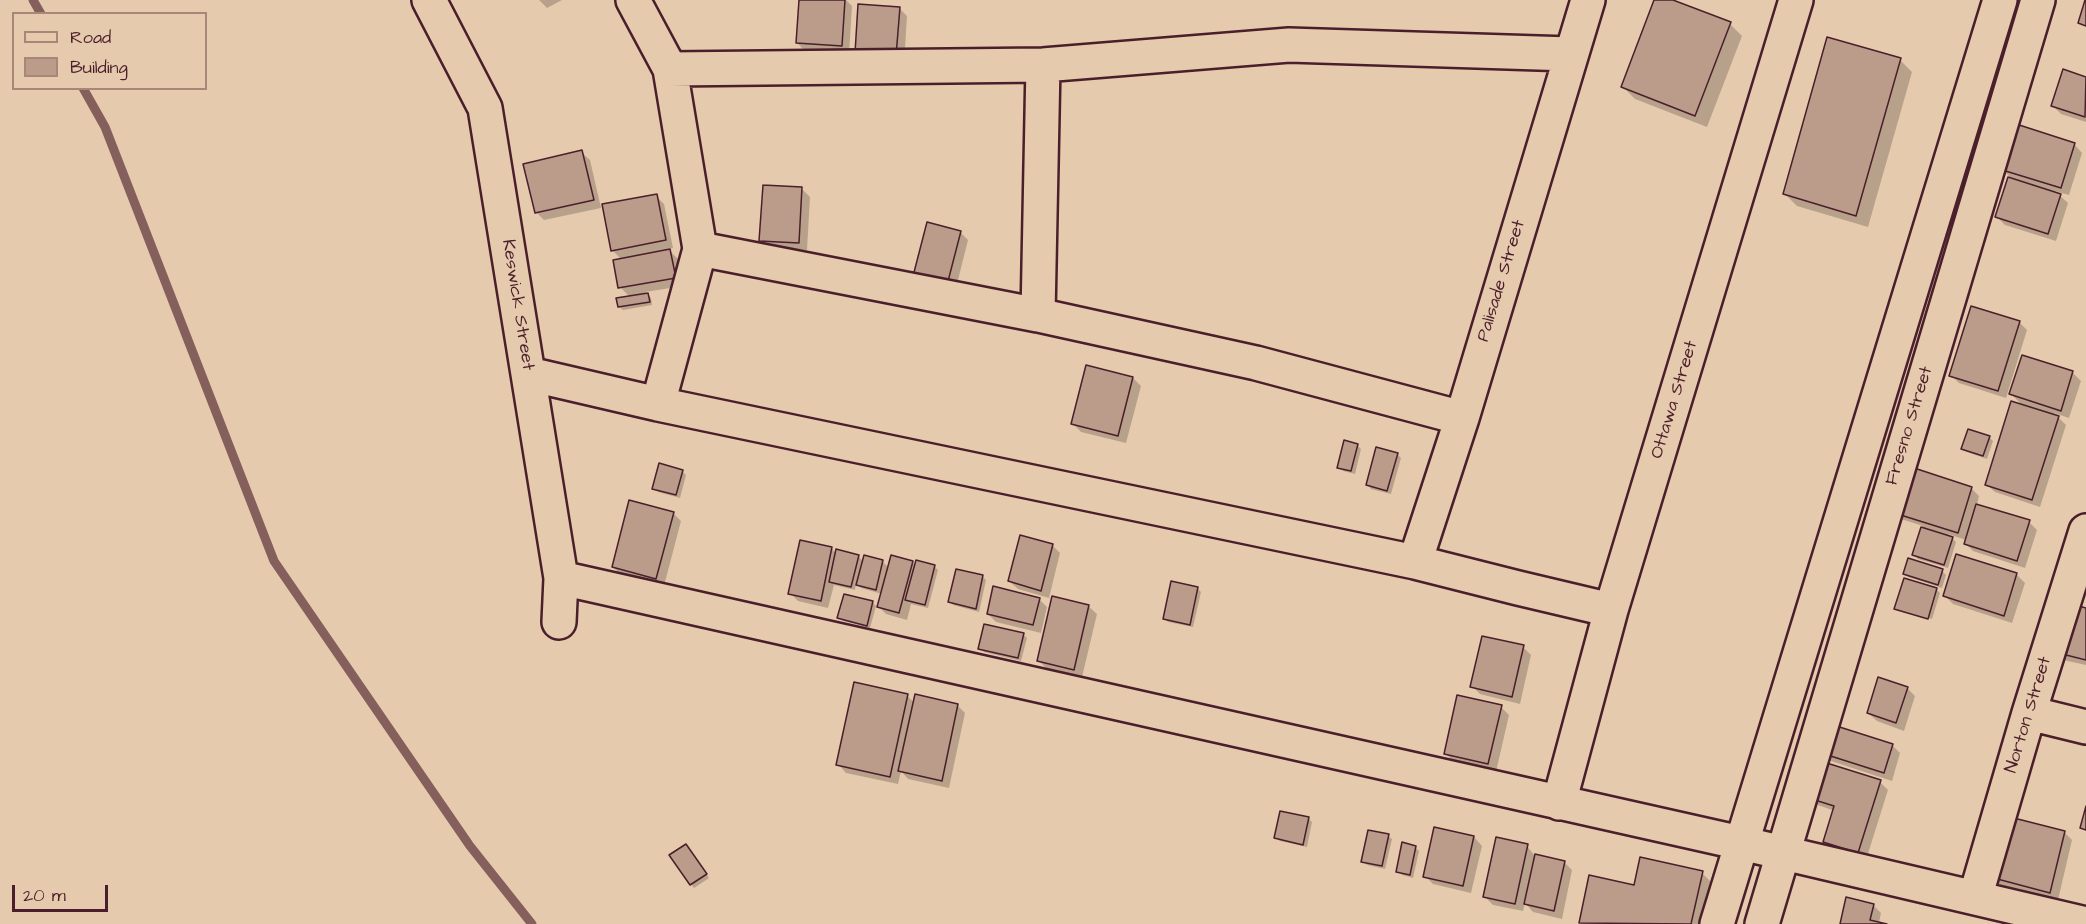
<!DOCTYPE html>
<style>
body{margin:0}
#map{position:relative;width:2086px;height:924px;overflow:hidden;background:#e6caad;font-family:"Architects Daughter",sans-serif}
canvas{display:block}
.legend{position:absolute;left:12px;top:12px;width:195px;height:78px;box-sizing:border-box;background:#e6caad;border:2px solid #a88679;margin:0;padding:8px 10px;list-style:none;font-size:18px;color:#4a1f2b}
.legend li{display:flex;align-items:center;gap:12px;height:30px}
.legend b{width:30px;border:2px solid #a88679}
.scale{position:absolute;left:12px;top:885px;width:96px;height:27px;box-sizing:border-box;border:3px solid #4a1f2b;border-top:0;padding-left:8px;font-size:18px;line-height:21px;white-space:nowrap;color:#4a1f2b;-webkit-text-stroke:4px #e6caad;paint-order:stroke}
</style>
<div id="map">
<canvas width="2086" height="924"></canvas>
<ul class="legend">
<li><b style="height:8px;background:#e6caad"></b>Road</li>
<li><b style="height:16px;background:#bb9b89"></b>Building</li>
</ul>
<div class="scale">20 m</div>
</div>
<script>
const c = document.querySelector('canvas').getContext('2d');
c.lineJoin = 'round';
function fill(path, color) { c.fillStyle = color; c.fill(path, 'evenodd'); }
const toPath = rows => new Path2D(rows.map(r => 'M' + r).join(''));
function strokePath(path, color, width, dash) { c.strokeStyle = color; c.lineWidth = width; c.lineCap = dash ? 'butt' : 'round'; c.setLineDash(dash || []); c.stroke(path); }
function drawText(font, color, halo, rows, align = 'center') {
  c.font = font + ' "Architects Daughter",sans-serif'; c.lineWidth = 6; c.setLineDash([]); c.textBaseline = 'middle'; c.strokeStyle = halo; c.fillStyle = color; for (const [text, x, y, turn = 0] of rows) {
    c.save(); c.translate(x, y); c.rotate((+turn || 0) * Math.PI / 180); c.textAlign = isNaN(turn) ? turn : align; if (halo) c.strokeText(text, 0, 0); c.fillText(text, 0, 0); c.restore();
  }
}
const shadow = toPath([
 [539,0,562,0,547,8],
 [800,0,846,0,852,6,849,54,805,51,797,43],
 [1656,0,1669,0,1730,24,1742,36,1707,127,1635,99,1623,87],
 [899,8,907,16,904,64,864,60],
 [1900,60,1912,72,1868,227,1797,206,1785,194],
 [2064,71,2086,78,2086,122,2061,114,2053,106],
 [2074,144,2082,153,2069,195,2055,191,2068,203,2056,241,2005,225,1997,217,2014,181,2001,168],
 [581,152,590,160,601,208,544,220,536,212],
 [802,189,810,197,807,250,769,249,761,240],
 [656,196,664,204,673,248,668,249,678,259,683,286,645,292,651,298,652,305,623,310,619,307,630,297,620,287,622,260,612,250],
 [960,232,968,240,954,296,922,287],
 [2019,322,2027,330,2006,398,1959,383,1951,375],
 [2023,357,2073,373,2081,381,2069,418,2054,413,2066,425,2040,507,1995,492,1986,484,2023,406,2011,394],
 [1133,378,1141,386,1126,443,1081,432,1073,424],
 [1989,437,1993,441,1987,459,1967,452,1963,449],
 [1357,445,1361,449,1355,474,1343,471,1339,467],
 [1397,454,1401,458,1391,494,1371,489,1368,485],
 [682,471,686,475,680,498,658,492,654,488],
 [1971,488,1979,496,1977,505,2029,522,2037,530,2025,568,1973,551,1965,543,1966,540,1948,534,1956,542,1948,568,1918,559,1914,555,1923,526,1901,519,1893,511],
 [673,513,681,521,664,586,621,575,613,567],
 [802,542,832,549,837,554,858,556,864,562,865,557,883,562,889,568,912,562,916,566,917,562,935,567,938,570,928,608,911,604,907,620,886,614,878,606,882,594,861,588,856,583,855,590,834,585,828,608,798,601,790,593],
 [1052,545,1060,553,1049,598,1018,589,1009,581],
 [1957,556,2017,575,2025,583,2012,623,1953,604,1945,596],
 [1942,571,1946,575,1942,588,1908,577,1905,573],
 [982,576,986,580,979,612,953,605,950,602],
 [1905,580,1937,590,1940,593,1932,619,1898,609,1898,611,1896,608],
 [1197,588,1201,592,1193,627,1168,622,1164,618],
 [1039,599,1047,607,1041,633,996,622,988,614],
 [872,602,876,606,870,628,843,621,839,618],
 [1088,606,1097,614,1082,677,1047,669,1039,661],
 [2086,609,2086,665,2063,660,2055,651],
 [1023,634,1027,638,1021,661,984,652,980,648],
 [1523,647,1531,655,1520,704,1480,694,1472,686],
 [1907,688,1915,696,1904,731,1877,721,1868,713],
 [907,696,915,703,957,705,965,713,949,788,908,779,901,771,898,784,846,773,838,764],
 [1501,707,1509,715,1496,772,1454,762,1446,754],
 [1892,745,1900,753,1892,781,1828,760,1820,752],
 [1880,782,1888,790,1866,860,1833,850,1825,841,1835,811,1812,803,1804,795],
 [1281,812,1309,819,1312,822,1307,847,1280,841,1276,838],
 [2064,832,2072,840,2058,900,1996,884,1988,876],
 [1388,836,1392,839,1385,869,1367,865,1363,861],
 [1474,837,1482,846,1471,893,1433,884,1425,876],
 [686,846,709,878,694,888,691,884],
 [1527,846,1535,856,1564,862,1572,870,1562,919,1533,912,1525,903,1523,911,1493,905,1485,897],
 [1415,847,1419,851,1413,878,1402,875,1398,871],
 [1702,873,1714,885,1706,924,1583,924,1581,922,1635,887],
 [1873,905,1881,913,1879,923,1881,924,1841,924]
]);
const stream = toPath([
 [33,0,41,14],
 [83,88,105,127,274,561,470,846,532,924]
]);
const building = toPath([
 [799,0,845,0,842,46,796,43,799,0],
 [1654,0,1673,0,1731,22,1695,116,1621,87,1654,0],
 [2085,0,2086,0,2086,26,2078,23,2085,0],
 [858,4,900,7,896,56,855,53,858,4],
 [1827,37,1901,58,1856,216,1783,194,1827,37],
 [2063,69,2086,77,2085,117,2051,106,2063,69],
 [2013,123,2075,143,2061,188,1999,169,2013,123],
 [582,150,594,200,535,213,523,164,582,150],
 [2008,177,2061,194,2048,234,1995,217,2008,177],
 [763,185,802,187,799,243,759,241,763,185],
 [657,194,666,240,611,251,602,204,657,194],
 [927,222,961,231,946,289,912,280,927,222],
 [670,249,676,278,618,288,613,260,670,249],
 [648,293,650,302,618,307,616,298,648,293],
 [1971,306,2020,321,1998,391,1949,376,1971,306],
 [2022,355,2073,371,2061,411,2009,394,2022,355],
 [1086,365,1133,377,1118,436,1071,424,1086,365],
 [2011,401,2059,416,2032,500,1985,485,2011,401],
 [1968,429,1990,436,1983,456,1961,449,1968,429],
 [1344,440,1358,444,1351,471,1337,468,1344,440],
 [1376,447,1398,453,1387,491,1366,485,1376,447],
 [659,463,683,470,676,495,652,489,659,463],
 [1905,465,1972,487,1958,533,1891,512,1905,465],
 [629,500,674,512,656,579,612,567,629,500],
 [1976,504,2030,520,2017,561,1964,544,1976,504],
 [1921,527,1953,537,1944,565,1912,555,1921,527],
 [1020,535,1053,544,1041,591,1008,581,1020,535],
 [800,540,832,547,821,601,788,594,800,540],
 [836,549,859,555,851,587,829,582,836,549],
 [1956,554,2017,573,2004,616,1943,596,1956,554],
 [864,555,883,560,876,590,856,585,864,555],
 [891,555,913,561,899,613,877,607,891,555],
 [1908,558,1943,569,1938,585,1903,574,1908,558],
 [916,560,935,565,925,605,905,600,916,560],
 [956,569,983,575,976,609,948,602,956,569],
 [1904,578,1937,588,1928,619,1894,609,1904,578],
 [1171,581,1198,587,1190,625,1163,619,1171,581],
 [993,586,1040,598,1033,625,987,614,993,586],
 [844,594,873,601,867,626,837,618,844,594],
 [1052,596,1089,605,1074,670,1037,661,1052,596],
 [2065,602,2086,608,2086,660,2054,652,2065,602],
 [984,624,1024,633,1018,658,978,649,984,624],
 [1482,636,1524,645,1512,697,1470,687,1482,636],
 [1878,677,1908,687,1896,723,1867,713,1878,677],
 [854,682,908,694,890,777,836,765,854,682],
 [915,694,958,704,942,781,898,771,915,694],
 [1457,695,1502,705,1488,764,1444,754,1457,695],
 [1827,723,1893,744,1884,773,1818,752,1827,723],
 [1814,759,1881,780,1858,853,1823,842,1834,806,1802,796,1814,759],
 [2086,806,2086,830,2080,828,2086,806],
 [1280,811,1309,817,1303,845,1274,838,1280,811],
 [2002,815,2065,831,2050,893,1986,876,2002,815],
 [1434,827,1474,836,1463,886,1423,877,1434,827],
 [1368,830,1389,834,1382,866,1361,862,1368,830],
 [1496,837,1528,844,1515,904,1483,897,1496,837],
 [1402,842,1416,846,1410,875,1396,872,1402,842],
 [686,844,707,874,690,885,669,855,686,844],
 [1535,854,1565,861,1554,911,1524,904,1535,854],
 [1640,857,1703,871,1691,924,1579,923,1589,875,1634,885,1640,857],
 [1846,897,1874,904,1870,920,1887,924,1840,924,1846,897]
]);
const minor = toPath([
 [429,0,485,108,561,578,559,622],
 [633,0,670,69,700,249,658,404],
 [670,69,1043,65,1289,45,1570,54],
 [700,249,1038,315,1256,363,1462,418],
 [1038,315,1043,65],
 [529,374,658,404,1415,562,1518,588,1611,610],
 [1415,562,1462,418,1588,0],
 [561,578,1741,843,2086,924],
 [2029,713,2086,727],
 [1559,803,1611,610,1796,0],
 [1975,898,2029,713,2086,531],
 [1717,924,2000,0],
 [1762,924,2038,0]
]);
const streetNames = [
 ["Palisade Street",1502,281,-73],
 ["Keswick Street",517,305,81],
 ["Ottawa Street",1675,400,-73],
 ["Fresno Street",1910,426,-73],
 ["Norton Street",2029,715,-73]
];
fill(shadow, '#0003');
strokePath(stream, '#845f5c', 9);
fill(building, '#bb9b89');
strokePath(building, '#4a1f2b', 1.5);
strokePath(minor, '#4a1f2b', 38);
strokePath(minor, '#e6caad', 33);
drawText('18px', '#4a1f2b', '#e6caad', streetNames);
</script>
